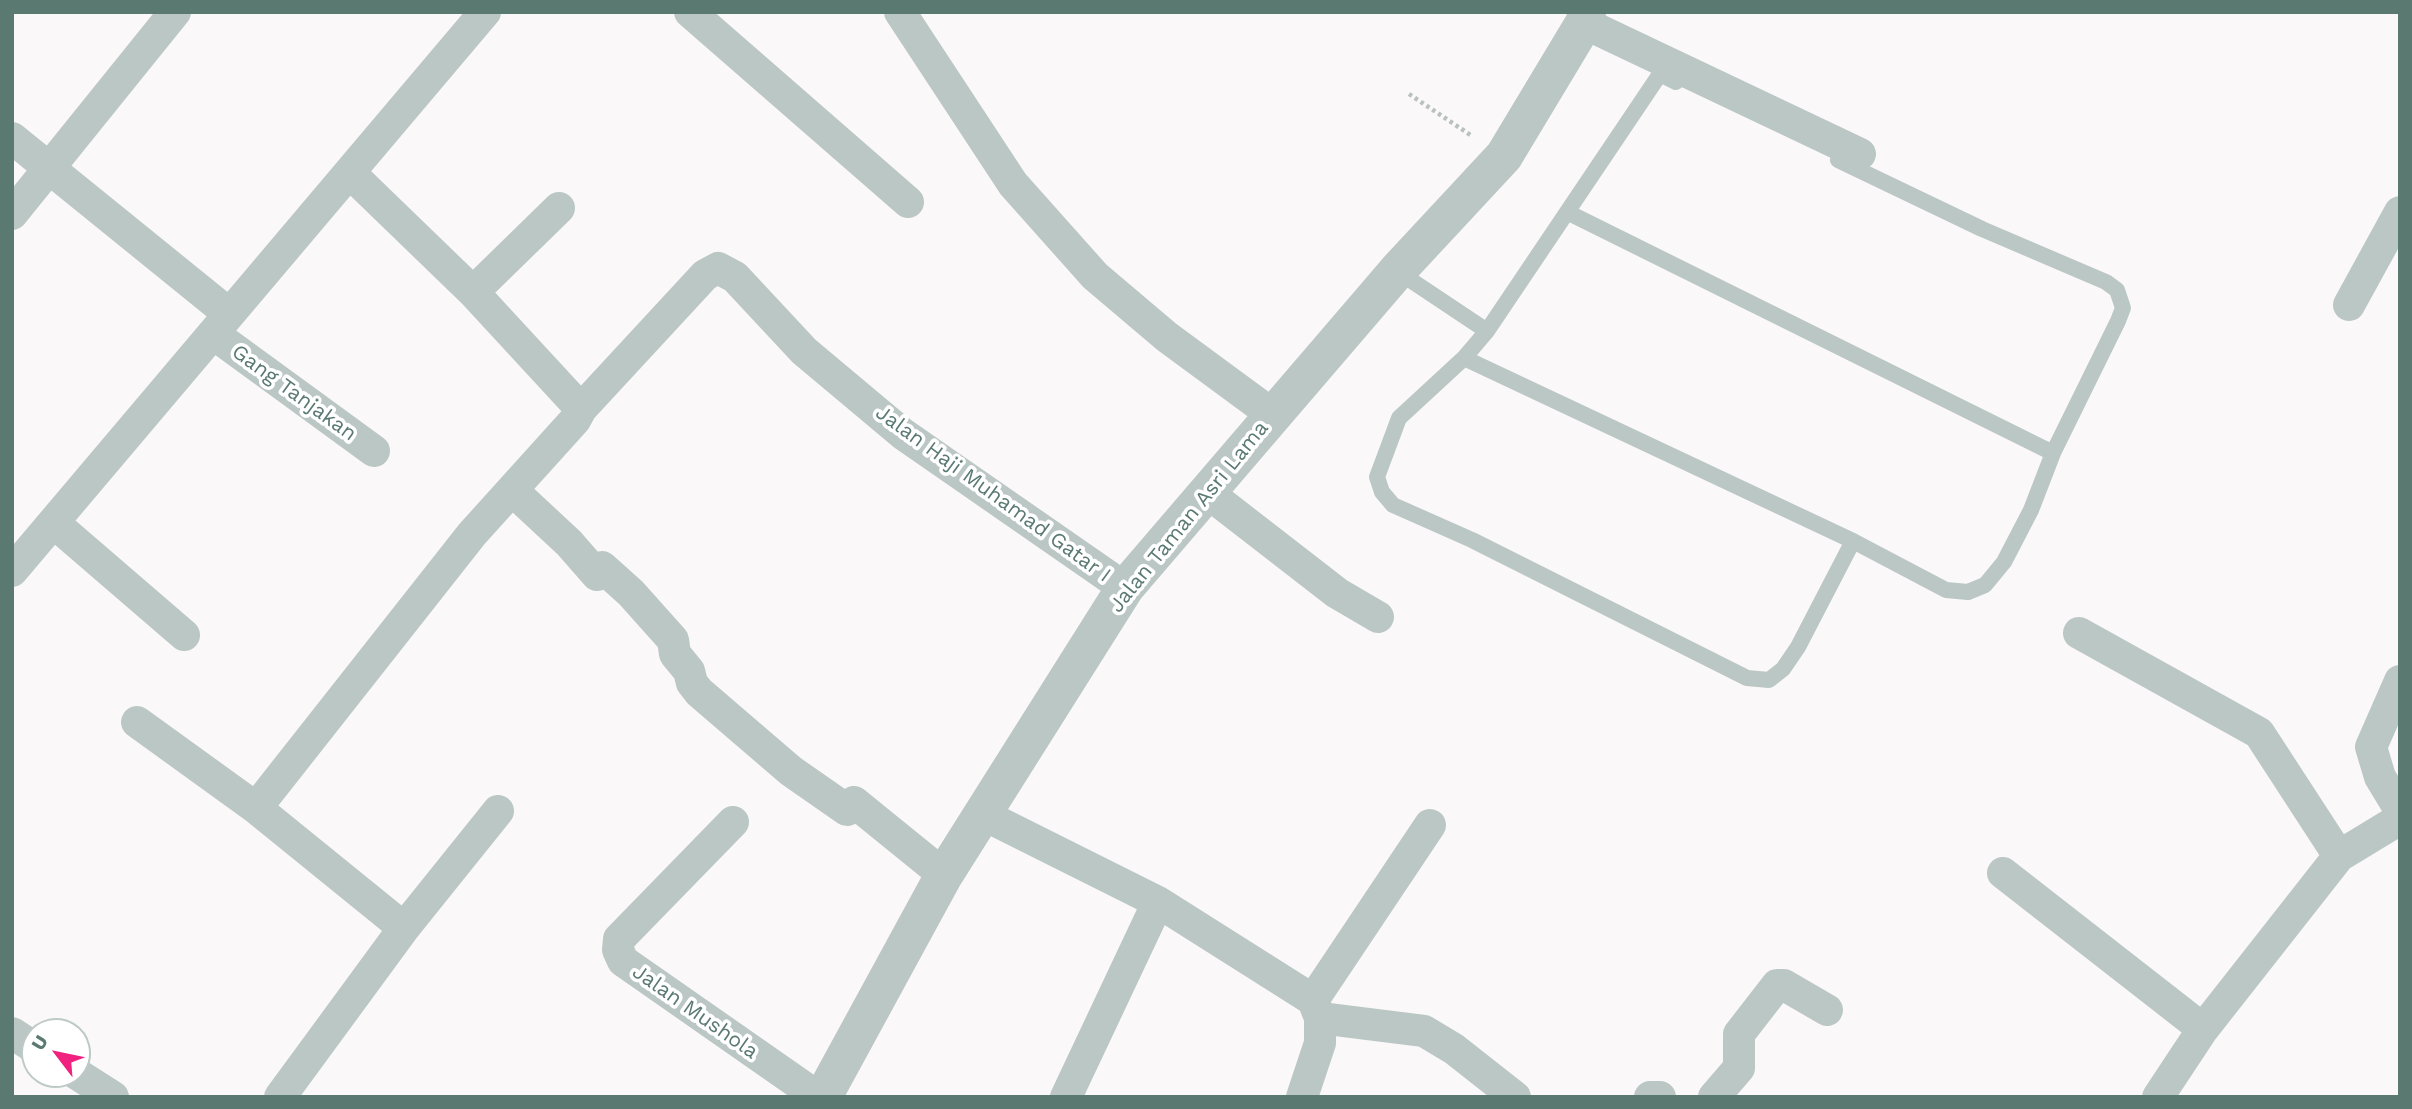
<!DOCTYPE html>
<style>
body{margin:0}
#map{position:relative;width:2412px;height:1109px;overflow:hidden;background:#faf8f8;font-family:"Work Sans",sans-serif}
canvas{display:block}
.frame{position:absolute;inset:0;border:14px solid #5a7971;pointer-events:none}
.north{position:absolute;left:21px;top:1018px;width:70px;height:70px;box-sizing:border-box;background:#fff;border:2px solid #bdc9c6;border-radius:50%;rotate:302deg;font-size:19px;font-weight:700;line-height:28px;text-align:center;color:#5a7971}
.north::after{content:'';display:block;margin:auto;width:24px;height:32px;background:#f12180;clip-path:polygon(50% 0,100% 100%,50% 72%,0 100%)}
</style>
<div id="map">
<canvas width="2412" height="1109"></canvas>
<div class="frame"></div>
<div class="north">U</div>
</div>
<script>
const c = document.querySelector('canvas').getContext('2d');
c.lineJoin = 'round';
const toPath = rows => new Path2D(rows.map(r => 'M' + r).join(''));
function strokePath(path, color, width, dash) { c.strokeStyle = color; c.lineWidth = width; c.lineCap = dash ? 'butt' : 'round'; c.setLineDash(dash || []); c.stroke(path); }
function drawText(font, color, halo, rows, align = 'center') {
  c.font = font + ' "Work Sans",sans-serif'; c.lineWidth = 7; c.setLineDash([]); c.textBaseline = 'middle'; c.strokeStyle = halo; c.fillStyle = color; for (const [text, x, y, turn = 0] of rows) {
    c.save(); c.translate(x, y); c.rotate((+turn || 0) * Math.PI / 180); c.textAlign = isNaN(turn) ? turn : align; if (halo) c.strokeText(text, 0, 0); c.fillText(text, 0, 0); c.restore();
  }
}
const path = toPath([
 [1409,94,1472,136]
]);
const service = toPath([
 [1676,82,1660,74,1487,331,1464,358,1399,418,1377,477,1382,492,1393,505,1472,540,1747,678,1769,680,1783,669,1798,647,1853,541],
 [1569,213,2053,453],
 [1397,271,1487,331],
 [1464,358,1853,541,1946,590,1968,592,1985,585,2004,562,2031,510,2053,453,2118,321,2123,308,2117,290,2106,282,1982,229,1838,160]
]);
const minor = toPath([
 [690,12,908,202],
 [900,12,1013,184,1095,276,1167,337,1273,415],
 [1584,23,1860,154],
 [12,138,228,313],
 [350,173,473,292,581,409,575,420,472,534,256,808,404,928],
 [12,214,175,12],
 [473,292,559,208],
 [2349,305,2400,212],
 [215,335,374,451],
 [581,409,705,275,718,268,735,277,804,351,903,434,1125,588],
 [512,490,569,543,597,575,602,567,631,593,673,640,675,654,689,671,692,683,699,692,791,771,847,810,854,802,944,875],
 [1208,493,1337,593,1378,617],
 [54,523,184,635],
 [12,571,485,12],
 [2079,633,2259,733,2339,856],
 [2400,681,2371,747,2380,777,2400,810],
 [137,722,256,808],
 [984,815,1158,902,1313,1000,1320,1018,1320,1043,1302,1097],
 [733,822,619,939,618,950,623,961,818,1097],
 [2003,873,2203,1029],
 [1313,1000,1430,825],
 [1320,1018,1424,1031,1454,1049,1515,1097],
 [12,1033,35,1048],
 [77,1074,113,1097],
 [280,1097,404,928,498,811],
 [1066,1097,1158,902],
 [1650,1097,1660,1097],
 [1714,1097,1739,1068,1739,1034,1777,985,1784,985,1827,1010],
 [2158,1097,2203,1029,2339,856,2400,819]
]);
const tertiary = toPath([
 [823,1097,944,875,1125,588,1397,271,1504,156,1584,23,1587,12]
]);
const streetNames = [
 ["Gang Tanjakan",294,393,36],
 ["Jalan Haji Muhamad Gatar I",993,494,36],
 ["Jalan Taman Asri Lama",1189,517,-51],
 ["Jalan Mushola",695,1012,35]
];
strokePath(path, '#b9c1bf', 4.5, [3.5, 3.5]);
strokePath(service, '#bbc7c4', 16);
strokePath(minor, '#bbc7c4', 32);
strokePath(tertiary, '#bbc7c4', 38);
drawText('21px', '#5a7971', '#fff', streetNames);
</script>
